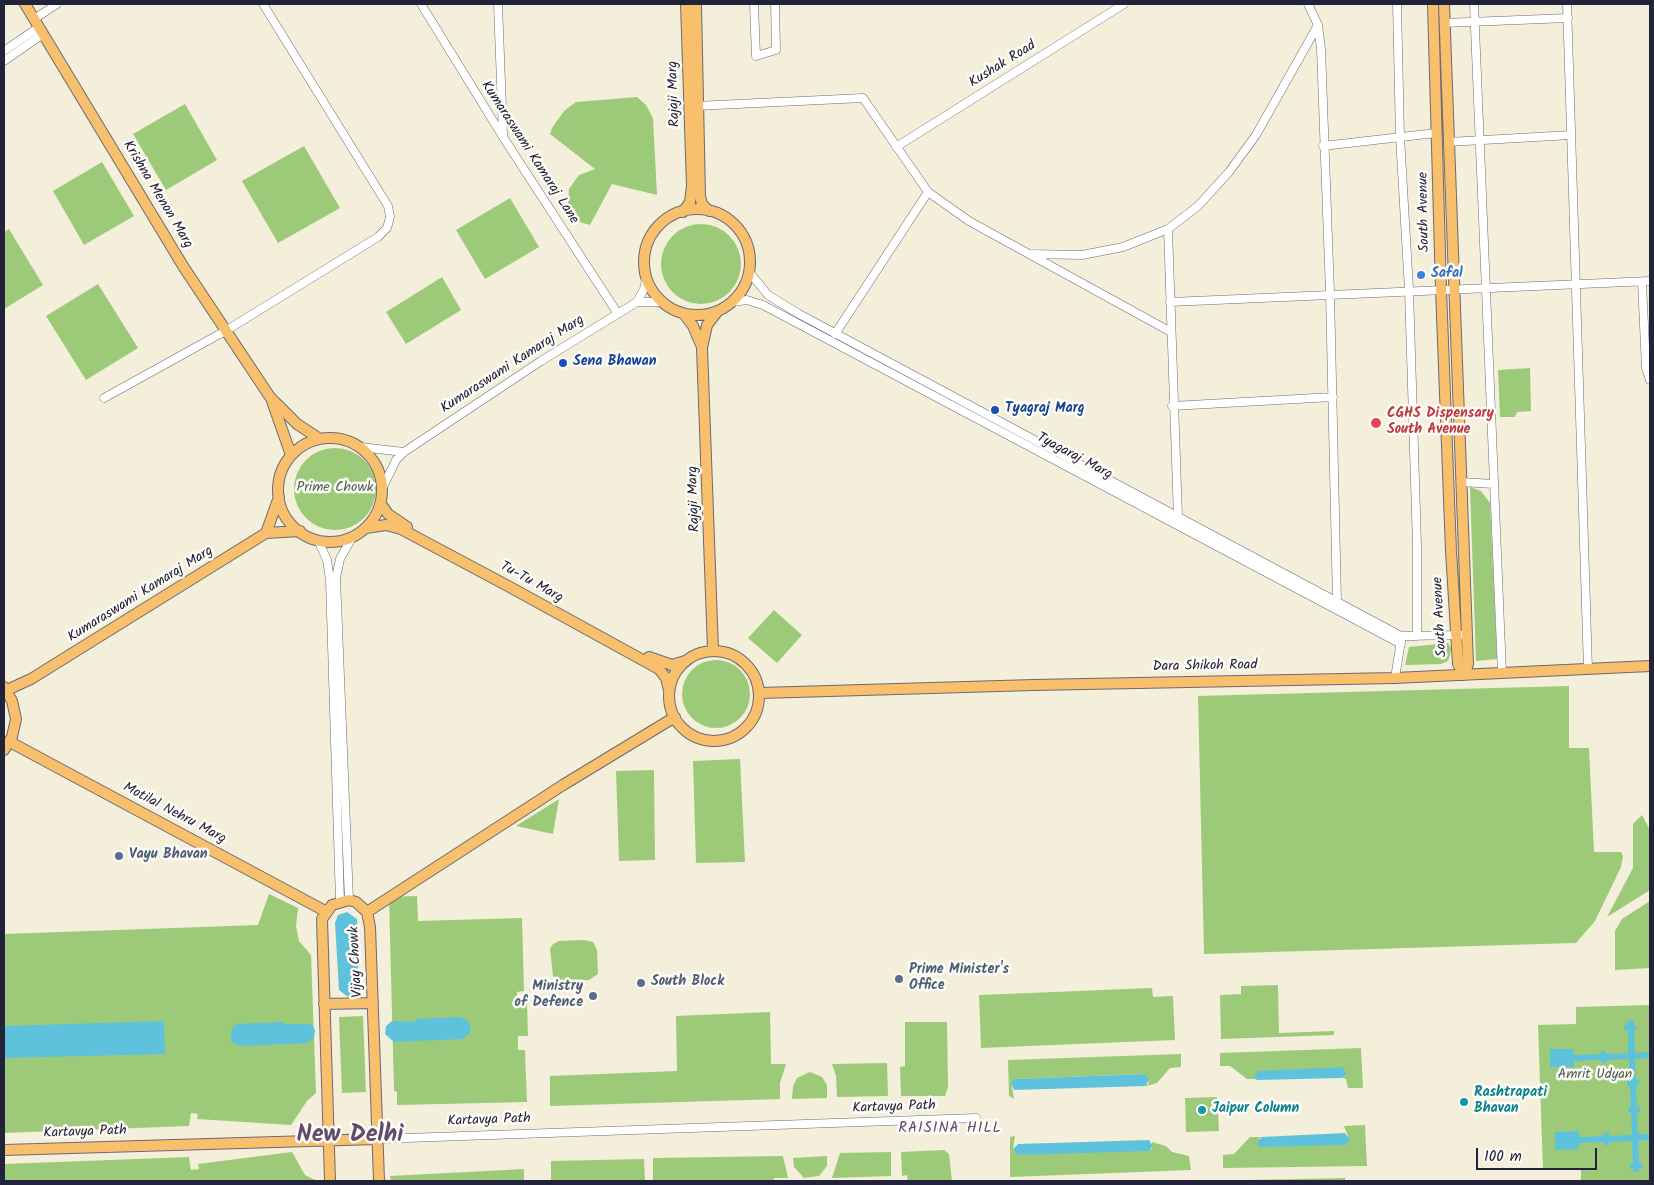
<!DOCTYPE html>
<style>
body{margin:0}
#map{position:relative;width:1654px;height:1185px;overflow:hidden;background:#f4efdb;font-family:Kalam,sans-serif}
canvas{display:block}
.frame{position:absolute;inset:0;border:5px solid #22223b;pointer-events:none}
.scale{position:absolute;left:1476px;top:1148px;width:121px;height:22px;box-sizing:border-box;border:2px solid #22223b;border-top:0;padding-left:6px;font-size:15px;line-height:18px;white-space:nowrap;color:#22223b;-webkit-text-stroke:4px #fdfcf7;paint-order:stroke}
</style>
<div id="map">
<canvas width="1654" height="1185"></canvas>
<div class="frame"></div>
<div class="scale">100 m</div>
</div>
<script>
const c = document.querySelector('canvas').getContext('2d');
c.lineJoin = 'round';
function fill(path, color) { c.fillStyle = color; c.fill(path, 'evenodd'); }
const toPath = rows => new Path2D(rows.map(r => 'M' + r).join(''));
function strokePath(path, color, width, dash) { c.strokeStyle = color; c.lineWidth = width; c.lineCap = dash ? 'butt' : 'round'; c.setLineDash(dash || []); c.stroke(path); }
function drawText(font, color, halo, rows, align = 'center') {
  c.font = font + ' Kalam,sans-serif'; c.lineWidth = 5; c.setLineDash([]); c.textBaseline = 'middle'; c.strokeStyle = halo; c.fillStyle = color; for (const [text, x, y, turn = 0] of rows) {
    c.save(); c.translate(x, y); c.rotate((+turn || 0) * Math.PI / 180); c.textAlign = isNaN(turn) ? turn : align; if (halo) c.strokeText(text, 0, 0); c.fillText(text, 0, 0); c.restore();
  }
}
const green = toPath([
 [637,97,646,105,653,118,657,195,612,184,590,225,579,222,572,215,568,205,569,189,579,175,595,169,550,134,552,128,564,111,576,102],
 [185,104,217,160,166,190,133,134],
 [304,146,340,208,278,243,242,181],
 [102,162,134,216,84,245,53,191],
 [510,198,539,247,485,279,456,230],
 '661 264a40 40 0 1 1 80 0a40 40 0 1 1-80 0Z',
 [9,229,43,285,4,309,4,232],
 [442,277,461,310,406,344,386,312],
 [98,284,138,348,86,380,46,316],
 [1530,368,1531,411,1517,412,1515,417,1500,417,1498,370],
 '294 489a41 41 0 1 1 82 0a41 41 0 1 1-82 0Z',
 [1470,487,1481,491,1490,503,1497,659,1476,661],
 [774,610,802,635,777,663,748,638],
 [1448,643,1451,648,1450,655,1448,661,1441,664,1405,665,1409,647],
 '682 694a34 34 0 1 1 68 0a34 34 0 1 1-68 0Z',
 [1569,686,1569,748,1589,748,1594,852,1621,852,1623,856,1621,867,1595,921,1576,943,1204,954,1198,696],
 [740,759,745,862,696,863,693,761],
 [654,770,655,860,619,861,616,771],
 [559,799,553,834,516,826],
 [1642,815,1650,830,1650,890,1607,917,1633,868,1633,824],
 [269,894,298,908,296,926,299,941,311,955,316,1093,307,1101,291,1125,197,1119,198,1114,191,1113,189,1126,4,1133,4,934,258,925],
 [417,896,418,921,522,918,524,991,517,992,517,1004,527,1004,528,1036,518,1036,518,1050,525,1050,527,1102,397,1105,397,1092,394,1091,389,897],
 [1650,901,1650,968,1615,970,1615,931,1622,919],
 [584,940,593,942,597,950,598,974,589,980,559,981,553,976,550,949,553,944,559,941],
 [1278,985,1279,1033,1334,1031,1334,1035,1221,1039,1220,995,1241,994,1241,986],
 [1152,988,1153,997,1173,996,1175,1040,981,1048,979,995],
 [1650,1005,1650,1181,1581,1181,1581,1169,1543,1170,1538,1025,1576,1024,1576,1007],
 [770,1012,771,1064,786,1064,780,1083,780,1099,550,1106,550,1076,677,1071,676,1016],
 [363,1016,366,1092,342,1093,339,1017],
 [905,1022,947,1022,948,1087,945,1096,901,1096,900,1067,905,1066],
 [1361,1048,1363,1088,1348,1088,1346,1079,1342,1078,1345,1077,1247,1079,1230,1066,1220,1066,1220,1053],
 [1181,1054,1181,1067,1170,1068,1157,1083,1146,1086,1149,1083,1144,1074,1014,1079,1012,1087,1014,1099,1009,1096,1008,1060],
 [887,1063,888,1096,837,1097,836,1076,832,1064],
 [810,1072,822,1077,827,1085,827,1098,792,1099,793,1086,797,1078],
 [1217,1097,1219,1131,1186,1132,1185,1098],
 [1365,1125,1367,1166,1223,1168,1223,1155,1234,1154,1250,1137,1261,1137,1258,1139,1348,1136,1344,1126],
 [1015,1136,1013,1149,1152,1149,1152,1142,1166,1146,1172,1152,1189,1156,1191,1170,1010,1177,1010,1137],
 [944,1150,949,1154,952,1181,908,1181,907,1175,902,1176,901,1152],
 [292,1152,305,1175,317,1181,4,1181,5,1164,189,1157,191,1170,199,1169,198,1164],
 [891,1152,891,1176,832,1178,840,1153],
 [783,1156,788,1178,774,1178,774,1181,653,1181,653,1158],
 [827,1156,827,1166,819,1176,804,1178,794,1167,793,1158],
 [644,1159,645,1181,551,1181,551,1161],
 [524,1169,524,1181,391,1181,390,1176],
 [1345,1178,1345,1181,1246,1181,1246,1180]
]);
const water = toPath([
 [347,912,357,919,360,965,358,967,358,992,348,997,339,990,335,923,338,915],
 [459,1017,467,1020,470,1024,470,1033,463,1039,394,1042,385,1034,386,1026,392,1021,415,1022,417,1019],
 [1633,1020,1637,1030,1634,1030,1635,1053,1650,1052,1650,1058,1635,1059,1636,1080,1639,1080,1639,1086,1636,1086,1637,1107,1640,1107,1640,1112,1637,1112,1638,1134,1650,1134,1650,1140,1638,1141,1639,1163,1642,1163,1643,1168,1639,1168,1639,1172,1633,1172,1633,1169,1630,1169,1630,1163,1633,1163,1632,1141,1609,1142,1609,1145,1604,1145,1603,1142,1579,1143,1579,1149,1555,1150,1555,1132,1579,1131,1579,1137,1603,1136,1603,1133,1609,1132,1609,1136,1632,1135,1631,1113,1628,1112,1628,1107,1631,1107,1630,1086,1627,1086,1627,1081,1630,1081,1629,1059,1607,1060,1606,1063,1601,1063,1601,1060,1574,1061,1574,1067,1550,1067,1550,1049,1574,1049,1574,1055,1600,1054,1601,1051,1606,1051,1606,1054,1628,1053,1628,1030,1624,1030,1624,1025,1627,1025,1627,1021],
 [164,1021,165,1054,4,1058,4,1026],
 [283,1022,285,1024,311,1024,315,1030,314,1038,308,1043,241,1046,233,1043,231,1039,231,1030,237,1024],
 [1342,1067,1347,1073,1342,1078,1257,1080,1254,1078,1258,1071],
 [1145,1074,1149,1079,1146,1086,1014,1090,1011,1083,1014,1079],
 [1345,1133,1350,1140,1345,1145,1260,1147,1257,1144,1261,1137],
 [1149,1140,1153,1146,1149,1151,1018,1155,1013,1149,1018,1144]
]);
const minor = toPath([
 [421,4,503,137,618,314],
 [498,4,503,135],
 [754,4,756,56,776,50,775,4],
 [1308,4,1318,25,1321,49,1330,293,1337,602],
 [1397,4,1400,137,1409,290,1417,545,1417,636],
 [1474,4,1502,673],
 [1567,4,1588,669],
 [34,19,57,4],
 [1444,23,1568,18],
 [4,51,39,27],
 [4,61,43,34],
 [695,106,863,98,928,192,969,221,1171,332],
 [1448,142,1571,135],
 [1323,146,1436,133],
 [896,147,1124,4],
 [1168,229,1178,517],
 [1030,254,1082,255,1123,247,1168,229,1198,206,1229,172,1256,135,1318,25],
 [750,273,768,295,799,314,1401,636,1467,635],
 [1642,282,1646,368,1650,380],
 [637,302,662,302],
 [732,302,747,300,763,305,1401,644],
 [1170,302,1650,281],
 [835,334,928,192],
 [104,398,227,330,378,237,387,228,390,217,388,206,263,4],
 [1172,406,1333,397],
 [360,447,404,452],
 [1461,482,1494,484],
 [383,487,396,460,404,452,541,361,637,302,645,287,646,275],
 [318,540,327,560,330,580,340,901],
 [1395,678,1401,641],
 [349,900,336,578,340,559,353,536],
 [378,1139,976,1118]
]);
const major = toPath([
 [25,4,183,266,270,397,297,424,320,439],
 [696,4,700,196,702,204,709,211],
 [1433,4,1441,289,1451,551,1458,664,1464,675,1468,664,1444,4],
 '644 262a53 53 0 1 1 106 0a53 53 0 1 1-106 0Z',
 [683,212,690,202,692,186,686,4],
 [684,314,693,326,702,347],
 [272,401,291,455],
 '278 490a52 52 0 1 1 104 0a52 52 0 1 1-104 0Z',
 [381,504,388,514,407,527],
 [366,528,386,525,401,529,508,586,659,669,666,678,669,690],
 [266,533,279,497],
 [713,650,702,348,707,325,717,312],
 '669 696a45 45 0 1 1 90 0a45 45 0 1 1-90 0Z',
 [649,657,672,665,685,661],
 [4,687,12,701,16,719,12,737,4,750],
 [7,690,31,679,266,533,300,531],
 [760,693,1034,685,1395,678,1650,666],
 [10,742,325,911],
 [367,912,563,785,675,717],
 [324,1004,373,1003],
 [4,1150,378,1139],
 [330,1181,322,919,332,905,349,900,356,902,367,912,370,927,379,1181]
]);
const markers = [
 [1421,275,5,"#3f7fe0"],
 [563,363,5,"#1a4fb4"],
 [995,410,5,"#1a4fb4"],
 [1376,423,6,"#e0444e"],
 [119,856,5,"#5c6f8a"],
 [899,979,5,"#5c6f8a"],
 [641,983,5,"#5c6f8a"],
 [593,996,5,"#5c6f8a"],
 [1464,1102,5,"#0f9aa8"],
 [1202,1110,5,"#0f9aa8"]
];
const streetNames = [
 ["Kushak Road",1003,65,-32],
 ["Rajaji Marg",675,94,-92],
 ["Kumaraswami Kamaraj Lane",529,153,57],
 ["Krishna Menon Marg",157,195,59],
 ["South Avenue",1425,212,-91],
 ["Kumaraswami Kamaraj Marg",513,365,-33],
 ["Tyagaraj Marg",1074,457,28],
 ["Rajaji Marg",695,499,-92],
 ["Tu-Tu Marg",531,583,29],
 ["Kumaraswami Kamaraj Marg",141,595,-32],
 ["South Avenue",1441,617,-93],
 ["Dara Shikoh Road",1205,667,-1],
 ["Motilal Nehru Marg",174,814,28],
 ["Vijay Chowk",357,962,-93],
 ["Kartavya Path",894,1108,-2],
 ["Kartavya Path",489,1121,-2],
 ["Kartavya Path",85,1133,-2]
];
const shopNames = [
 ["Safal",1431,275]
];
const transitNames = [
 ["Sena Bhawan",573,363],
 ["Tyagraj Marg",1005,410]
];
const healthNames = [
 ["CGHS Dispensary",1387,415],
 ["South Avenue",1387,431]
];
const parkNames = [
 ["Prime Chowk",335,489],
 ["Amrit Udyan",1595,1076]
];
const serviceNames = [
 ["Vayu Bhavan",129,856],
 ["Prime Minister's",909,971],
 ["Office",909,987],
 ["South Block",651,983],
 ["Ministry",583,988,"right"],
 ["of Defence",583,1004,"right"]
];
const cultureNames = [
 ["Rashtrapati",1474,1094],
 ["Bhavan",1474,1110],
 ["Jaipur Column",1212,1110]
];
const neighbourhoodNames = [
 ["RAISINA HILL",950,1129]
];
const townNames = [
 ["New Delhi",350,1137]
];
fill(green, '#9dca78');
fill(water, '#5fc2dd');
strokePath(minor, '#6c6a73', 9);
strokePath(major, '#6c6a73', 12);
strokePath(minor, '#fff', 8);
strokePath(major, '#f8bf6c', 10);
for (const [x, y, r, color] of markers) { const dot = new Path2D(); dot.arc(x, y, r, 0, 2 * Math.PI); c.fillStyle = color; c.fill(dot); strokePath(dot, '#fdfcf7', 2); }
drawText('14px', '#22223b', '#fdfcf7', streetNames);
drawText('bold 14px', '#366cbe', '#fdfcf7', shopNames, 'left');
drawText('bold 14px', '#164399', '#fdfcf7', transitNames, 'left');
drawText('bold 14px', '#be3a42', '#fdfcf7', healthNames, 'left');
drawText('14px', '#4d5d50', '#fdfcf7', parkNames);
drawText('bold 14px', '#4e5e75', '#fdfcf7', serviceNames, 'left');
drawText('bold 14px', '#0d838f', '#fdfcf7', cultureNames, 'left');
c.letterSpacing = '1px';
drawText('15px', '#624c6c', '#fdfcf7', neighbourhoodNames);
c.letterSpacing = '0px';
drawText('bold 24px', '#624c6c', '#fdfcf7', townNames);
</script>
